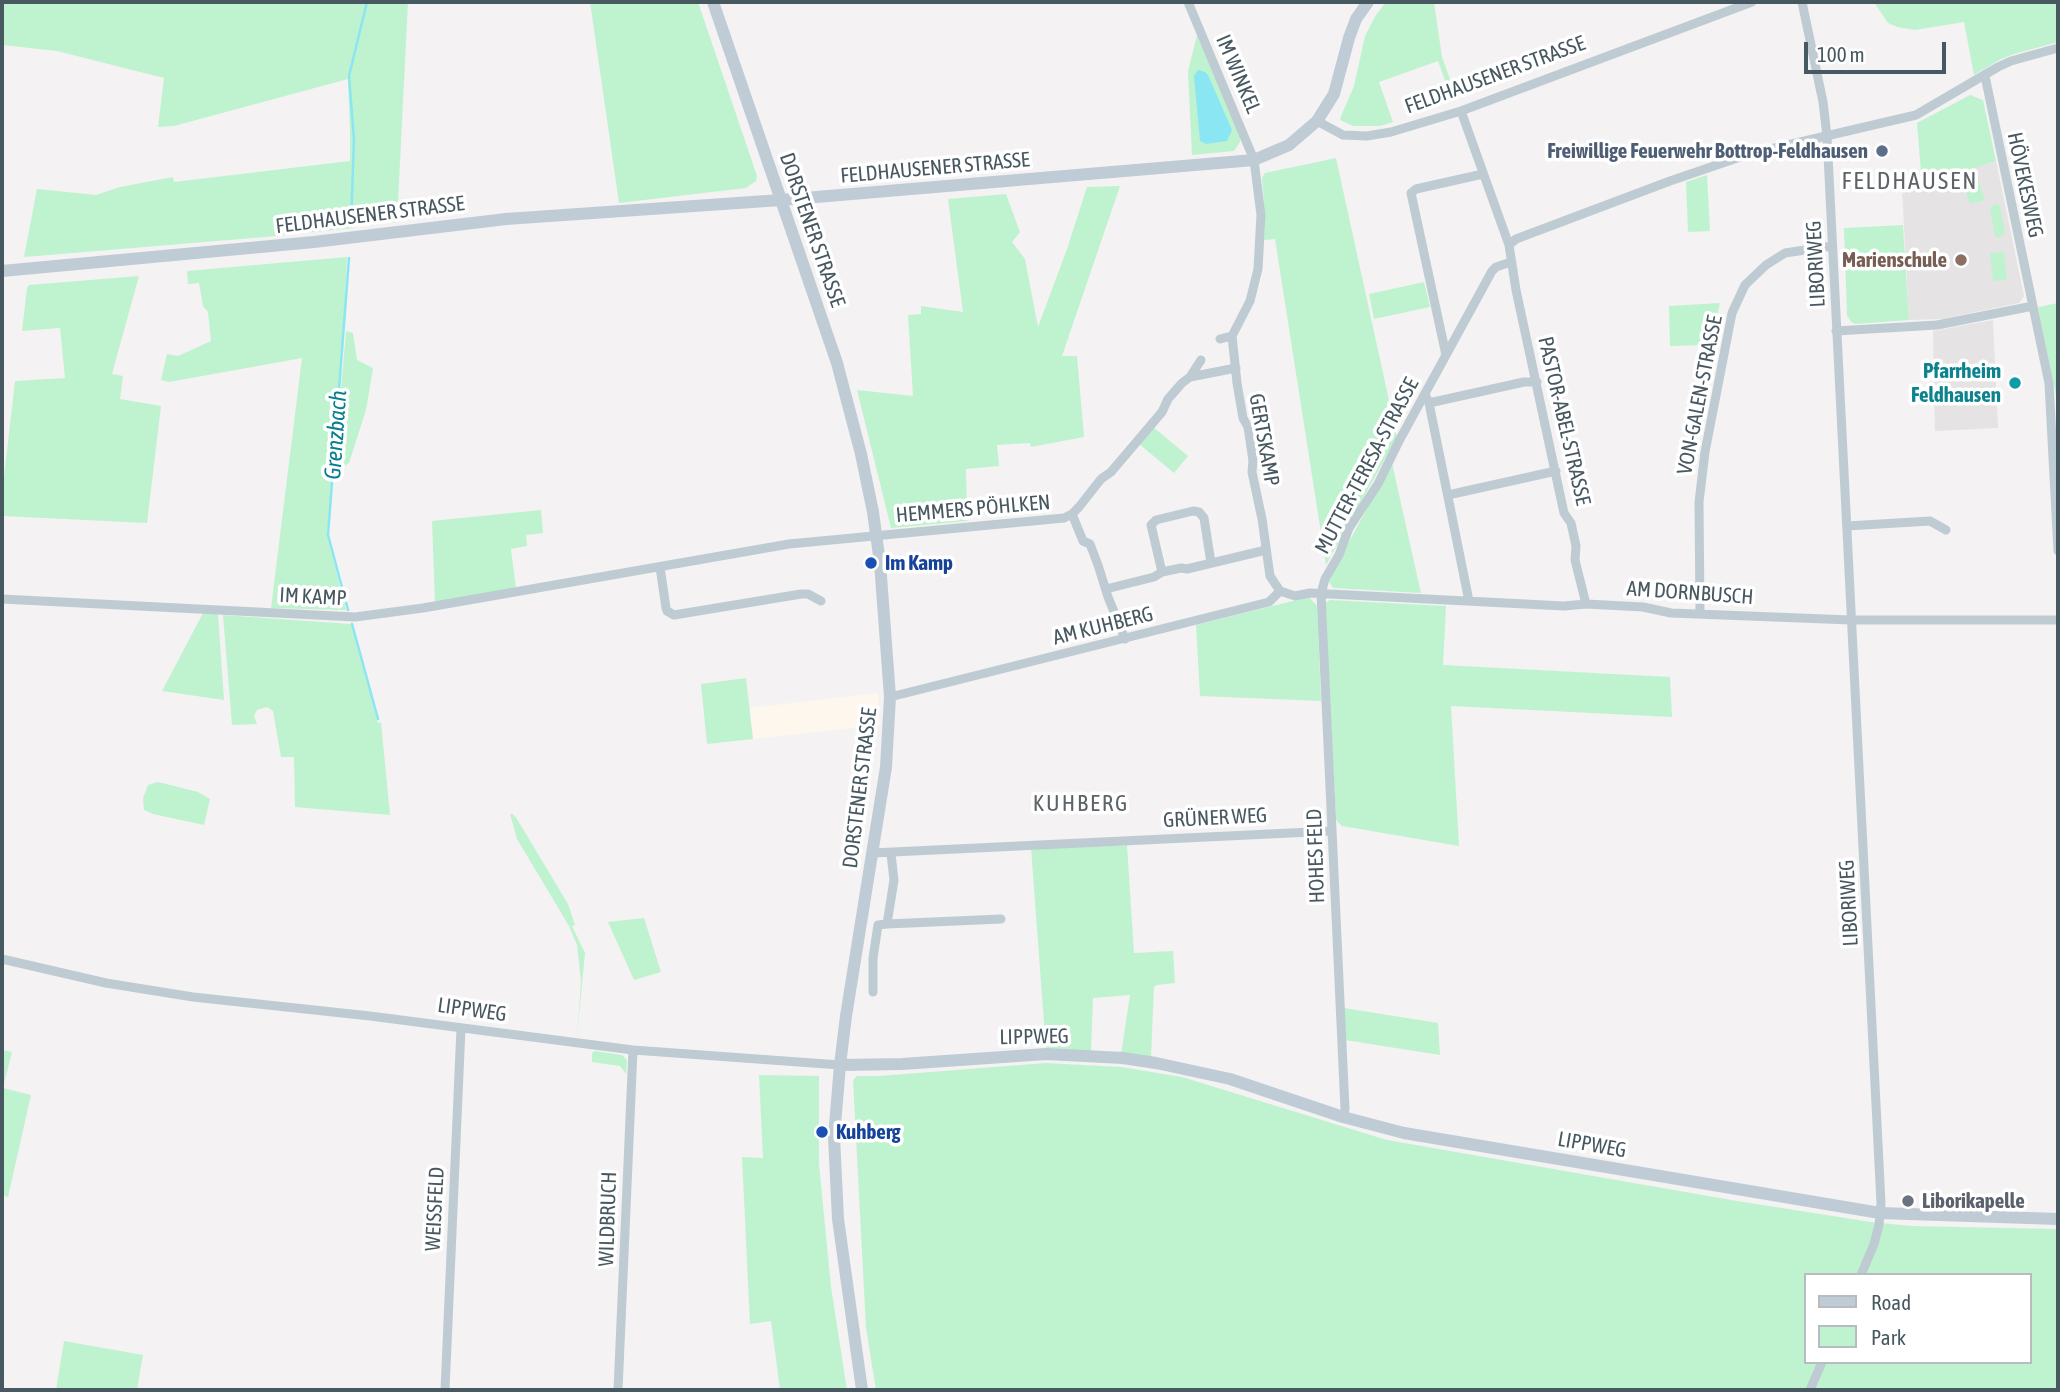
<!DOCTYPE html>
<meta charset="utf-8">
<style>
body{margin:0}
#map{position:relative;width:2060px;height:1392px;overflow:hidden;background:#f4f2f2;font-family:"Asap Condensed",sans-serif}
canvas{display:block}
.frame{position:absolute;inset:0;border:4px solid #485861;pointer-events:none}
.legend{position:absolute;left:1804px;top:1273px;width:228px;height:91px;box-sizing:border-box;background:#fff;border:2px solid #b6bcc0;margin:0;padding:9px 12px;list-style:none;font-size:21px;color:#485861}
.legend li{display:flex;align-items:center;gap:14px;height:35px}
.legend b{width:35px;border:2px solid #b6bcc0}
.scale{position:absolute;left:1804px;top:42px;width:142px;height:32px;box-sizing:border-box;border:4px solid #485861;border-top:0;padding-left:9px;font-size:21px;line-height:24px;white-space:nowrap;color:#485861;-webkit-text-stroke:5px #fff;paint-order:stroke}
</style>
<div id="map">
<canvas width="2060" height="1392"></canvas>
<div class="frame"></div>
<ul class="legend">
<li><b style="height:9px;background:#bfccd6"></b>Road</li>
<li><b style="height:19px;background:#bff3cf"></b>Park</li>
</ul>
<div class="scale">100 m</div>
</div>
<script>
const c = document.querySelector('canvas').getContext('2d');
c.lineJoin = 'round';
function fill(path, color) { c.fillStyle = color; c.fill(path, 'evenodd'); }
const toPath = rows => new Path2D(rows.map(r => 'M' + r).join(''));
function strokePath(path, color, width, dash) { c.strokeStyle = color; c.lineWidth = width; c.lineCap = dash ? 'butt' : 'round'; c.setLineDash(dash || []); c.stroke(path); }
function drawText(font, color, halo, rows, align = 'center') {
  c.font = font + ' "Asap Condensed",sans-serif'; c.lineWidth = 7; c.setLineDash([]); c.textBaseline = 'middle'; c.strokeStyle = halo; c.fillStyle = color; for (const [text, x, y, turn = 0] of rows) {
    c.save(); c.translate(x, y); c.rotate((+turn || 0) * Math.PI / 180); c.textAlign = isNaN(turn) ? turn : align; if (halo) c.strokeText(text, 0, 0); c.fillText(text, 0, 0); c.restore();
  }
}
const commercial = toPath([
 [878,693,880,725,753,739,749,708]
]);
const education = toPath([
 [1996,161,2024,296,2021,300,2019,303,1942,319,1909,320,1902,189],
 [1993,320,1998,428,1935,431,1933,331]
]);
const green = toPath([
 [2,2,408,2,397,222,353,225,353,228,265,237,24,257,37,189,96,195,120,187,173,177,174,182,350,161,350,130,348,79,174,126,158,127,164,78,57,51,2,45],
 [590,2,698,2,757,176,756,181,746,188,619,203],
 [1386,2,1434,2,1442,57,1457,99,1452,100,1438,61,1379,82,1393,122,1380,126,1353,126,1340,120,1341,116,1354,86,1365,36,1376,15],
 [1874,2,2058,2,2058,42,2014,54,2001,59,1974,75,1964,22,1915,30,1897,27,1888,23],
 [1197,35,1241,137,1240,142,1234,151,1192,155,1188,71],
 [1970,95,1983,100,1996,161,1922,184,1917,123],
 [1336,158,1397,437,1326,565,1275,239,1264,240,1265,214,1262,178,1265,173],
 [1707,175,1710,231,1688,232,1686,182],
 [1978,179,1985,200,1970,204,1963,183],
 [1120,186,1062,356,1077,356,1084,437,1031,447,1030,443,997,445,999,466,966,469,967,521,891,528,857,390,913,396,908,315,921,314,921,306,963,312,948,199,1006,194,1020,232,1012,242,1025,259,1038,327,1067,249,1087,187],
 [1995,204,2000,206,2005,233,2000,237,1995,237,1990,208],
 [1903,225,1909,320,1855,324,1851,322,1847,315,1844,228],
 [2004,252,2007,280,1993,281,1990,253],
 [347,257,344,331,327,535,346,610,271,608,302,358,169,382,161,380,167,354,178,356,211,341,208,312,203,306,199,283,188,284,187,271],
 [139,276,112,374,123,376,120,399,161,406,147,523,2,516,2,494,15,381,65,378,60,328,22,331,27,288,29,285],
 [1424,282,1430,307,1374,319,1369,294],
 [1720,303,1710,345,1670,346,1669,306],
 [2058,303,2058,405,2038,307],
 [346,331,353,333,357,360,373,368,366,410,349,463,334,473],
 [1153,427,1188,456,1174,473,1139,444],
 [1392,463,1421,593,1333,588,1328,580],
 [541,510,543,533,526,535,527,546,511,549,516,589,435,602,432,521],
 [1309,597,1317,606,1321,701,1200,696,1196,625],
 [1330,600,1446,606,1443,665,1670,677,1672,717,1451,706,1459,846,1342,826,1336,820,1325,603],
 [203,613,218,614,224,700,162,691],
 [223,615,351,624,378,723,381,722,390,815,295,807,294,757,281,757,273,711,267,707,257,710,254,716,257,724,232,725],
 [746,678,753,739,707,744,701,684],
 [158,782,198,792,210,799,204,825,153,814,144,810,143,798,148,785],
 [510,814,513,814,517,819,568,904,575,925,572,926,585,953,577,1037,581,982,577,945,569,926,517,839],
 [1127,845,1134,953,1173,951,1175,983,1157,985,1154,987,1151,1057,1121,1054,1130,995,1093,998,1091,1051,1046,1050,1031,848],
 [644,918,661,972,634,980,608,922],
 [1344,1008,1438,1023,1440,1055,1345,1040],
 [2,1050,12,1052,3,1088,31,1095,8,1197,2,1195],
 [595,1051,622,1055,627,1060,626,1074,620,1066,592,1062,592,1053],
 [1046,1063,1121,1067,1182,1077,1387,1140,1737,1201,1871,1222,1911,1226,2058,1229,2058,1390,876,1390,866,1328,853,1080,857,1076,879,1076],
 [1806,1275,2030,1275,2030,1362,1806,1362],
 [759,1075,819,1076,819,1164,831,1287,847,1390,780,1390,771,1321,750,1324,742,1157,763,1158],
 [64,1341,143,1355,137,1390,56,1390]
]);
const water = toPath([
 [1198,70,1205,72,1208,75,1232,130,1227,141,1206,144,1200,141,1194,76]
]);
const stream = toPath([
 [351,223,354,140,349,76,367,2],
 [348,610,328,535,349,258],
 [352,624,378,719]
]);
const street = toPath([
 [1188,2,1254,160,1261,215,1258,269,1250,301,1232,336,1237,383,1243,418,1248,427,1253,461,1252,472,1262,519,1270,576,1280,591],
 [1802,2,1823,102,1827,136,1881,1203,1879,1225,1874,1244,1861,1275],
 [1985,76,2049,383,2058,551],
 [1461,111,1509,245,1516,290,1564,513,1571,523,1576,546,1575,560,1586,604],
 [1317,121,1343,135,1367,136,1391,132,1461,111,1752,2],
 [1509,245,1516,239,1670,181,1749,154,1916,115,1998,67,2011,61,2058,48],
 [1836,331,1937,325,2033,306],
 [1220,339,1232,336],
 [1446,355,1411,193,1416,189,1483,174],
 [1190,377,1236,368],
 [1425,394,1429,403,1469,601],
 [1429,403,1524,382,1537,382],
 [1448,495,1556,471],
 [1072,514,1083,541,1090,544,1098,565,1108,597,1125,639],
 [1847,526,1930,521,1946,530],
 [660,567,666,608,667,611,674,615,801,594,808,594,821,601],
 [1162,572,1151,525,1156,520,1193,511,1199,512,1204,518,1211,563],
 [1106,589,1154,577,1162,572,1181,568,1187,569,1266,550],
 [2,599,355,617,423,608,789,544,1064,518,1072,514,1079,507,1101,479,1111,472,1162,412,1168,399,1182,383,1190,377,1201,360],
 [1700,613,1699,502,1705,452,1732,313,1745,285,1766,265,1785,253,1832,246],
 [890,697,1269,602,1280,591,1295,596,1310,593,1564,606,1586,604,1643,607,1671,613,1851,620,2058,620],
 [872,853,1332,831],
 [887,924,1001,919],
 [2,959,106,983,193,997,370,1016,633,1050,840,1065],
 [873,992,873,958,878,925,887,924,894,880,891,854],
 [1343,1117,1345,1109,1321,594,1325,579,1339,555,1349,528,1378,484,1399,441,1492,271,1496,267,1511,262],
 [445,1390,461,1028],
 [618,1390,633,1050],
 [1810,1390,1822,1362]
]);
const secondary = toPath([
 [713,2,837,363,861,454,873,512,880,563,890,697,886,767,846,1016,840,1065,834,1137,838,1219,862,1390],
 [2,271,314,242,506,219,781,200,1254,160,1289,145,1317,121,1334,94,1349,38,1356,19,1368,2],
 [840,1065,902,1064,1046,1054,1123,1058,1156,1063,1230,1079,1343,1117,1404,1133,1880,1213,2058,1219]
]);
const markers = [
 [1882,151,7,"#5c6f8a"],
 [1961,260,7,"#8d6e63"],
 [2015,383,7,"#0f9aa8"],
 [871,563,7,"#1a4fb4"],
 [822,1132,7,"#1a4fb4"],
 [1908,1201,7,"#6b7280"]
];
const streetNames = [
 ["IM WINKEL",1238,74,67],
 ["FELDHAUSENER STRASSE",1495,75,-20],
 ["FELDHAUSENER STRASSE",935,168,-5],
 ["HÖVEKESWEG",2025,185,78],
 ["FELDHAUSENER STRASSE",370,215,-7],
 ["DORSTENER STRASSE",812,230,71],
 ["LIBORIWEG",1816,264,-93],
 ["VON-GALEN-STRASSE",1700,395,-79],
 ["PASTOR-ABEL-STRASSE",1564,421,77],
 ["GERTSKAMP",1264,440,80],
 ["MUTTER-TERESA-STRASSE",1367,466,-62],
 ["HEMMERS PÖHLKEN",973,509,-5],
 ["AM DORNBUSCH",1690,593,4],
 ["IM KAMP",313,597,3],
 ["AM KUHBERG",1103,626,-14],
 ["DORSTENER STRASSE",860,788,-83],
 ["GRÜNER WEG",1215,818,-3],
 ["HOHES FELD",1316,856,-92],
 ["LIBORIWEG",1849,903,-93],
 ["LIPPWEG",472,1010,8],
 ["LIPPWEG",1034,1037,-1],
 ["LIPPWEG",1592,1145,10],
 ["WEISSFELD",435,1209,-87],
 ["WILDBRUCH",608,1219,-88]
];
const serviceNames = [
 ["Freiwillige Feuerwehr Bottrop-Feldhausen",1868,151]
];
const educationNames = [
 ["Marienschule",1947,260]
];
const cultureNames = [
 ["Pfarrheim",2001,371],
 ["Feldhausen",2001,395]
];
const transitNames = [
 ["Im Kamp",885,563],
 ["Kuhberg",836,1132]
];
const worshipNames = [
 ["Liborikapelle",1922,1201]
];
const waterNames = [
 ["Grenzbach",336,435,-86]
];
const neighbourhoodNames = [
 ["KUHBERG",1081,804]
];
const quarterNames = [
 ["FELDHAUSEN",1910,181]
];
fill(commercial, '#fef7ed');
fill(education, '#e5e3e4');
fill(green, '#bff3cf');
fill(water, '#8ae6f2');
strokePath(stream, '#8ae6f2', 2.5);
strokePath(street, '#bfcbd2', 9);
strokePath(secondary, '#bfccd6', 12);
for (const [x, y, r, color] of markers) { const dot = new Path2D(); dot.arc(x, y, r, 0, 2 * Math.PI); c.fillStyle = color; c.fill(dot); strokePath(dot, '#fff', 2.5); }
drawText('21px', '#485861', '#fff', streetNames);
drawText('bold 21px', '#4e5e75', '#fff', serviceNames, 'right');
drawText('bold 21px', '#785e54', '#fff', educationNames, 'right');
drawText('bold 21px', '#0d838f', '#fff', cultureNames, 'right');
drawText('bold 21px', '#164399', '#fff', transitNames, 'left');
drawText('bold 21px', '#5b616d', '#fff', worshipNames, 'left');
drawText('italic 23px', '#067f8f', '#fff', waterNames);
c.letterSpacing = '2px';
drawText('23px', '#5e6368', '#fff', neighbourhoodNames);
c.letterSpacing = '0px';
c.letterSpacing = '2px';
drawText('24px', '#5e6368', '#fff', quarterNames);
c.letterSpacing = '0px';
</script>
